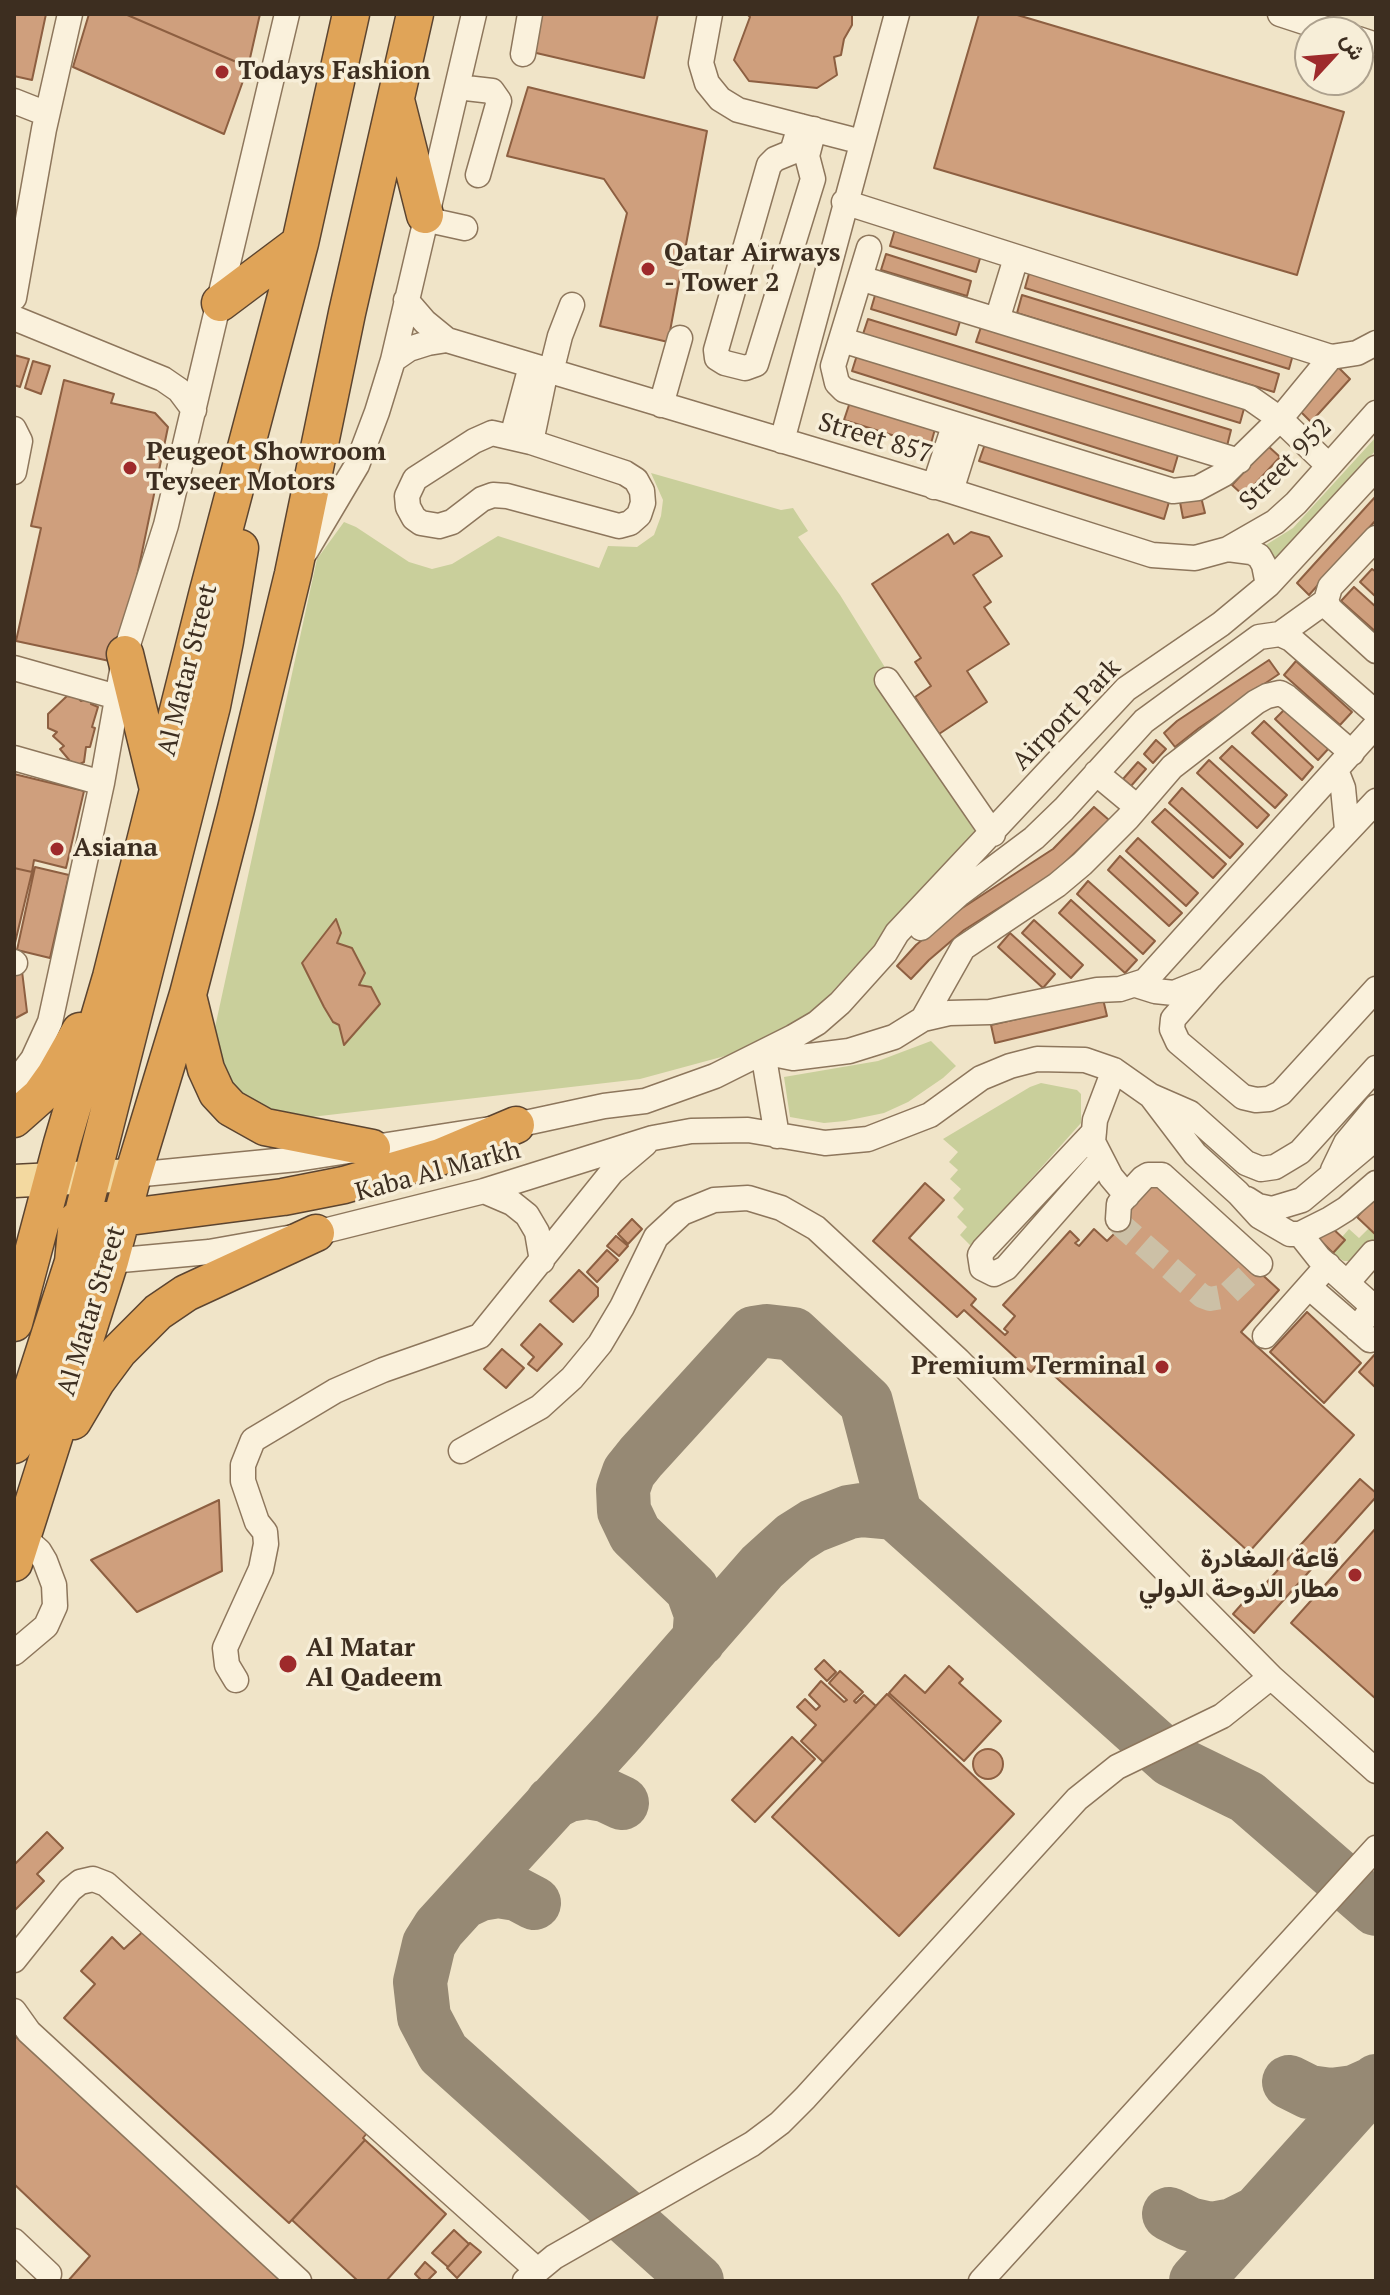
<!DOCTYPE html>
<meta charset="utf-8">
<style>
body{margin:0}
#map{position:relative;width:1390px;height:2295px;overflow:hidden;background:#f0e4c8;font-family:"PT Serif",Vazirmatn,serif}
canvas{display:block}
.frame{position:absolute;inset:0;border:16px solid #3d2e20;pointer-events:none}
.north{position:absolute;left:1294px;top:16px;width:80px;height:80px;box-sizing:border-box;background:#f7eed8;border:2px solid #ada18e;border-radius:50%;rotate:64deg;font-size:22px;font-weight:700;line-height:32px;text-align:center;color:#3d2e20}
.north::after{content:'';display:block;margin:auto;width:28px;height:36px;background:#9e2a2b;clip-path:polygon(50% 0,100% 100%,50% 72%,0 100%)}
</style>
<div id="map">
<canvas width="1390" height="2295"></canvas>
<div class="frame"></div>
<div class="north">ش</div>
</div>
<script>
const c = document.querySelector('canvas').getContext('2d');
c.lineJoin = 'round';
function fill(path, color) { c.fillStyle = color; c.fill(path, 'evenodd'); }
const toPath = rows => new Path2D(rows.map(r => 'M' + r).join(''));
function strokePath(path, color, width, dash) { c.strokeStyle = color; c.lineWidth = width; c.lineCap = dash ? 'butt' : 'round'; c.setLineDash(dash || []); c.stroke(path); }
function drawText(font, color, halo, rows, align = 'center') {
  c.font = font + ' "PT Serif",Vazirmatn,serif'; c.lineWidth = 7; c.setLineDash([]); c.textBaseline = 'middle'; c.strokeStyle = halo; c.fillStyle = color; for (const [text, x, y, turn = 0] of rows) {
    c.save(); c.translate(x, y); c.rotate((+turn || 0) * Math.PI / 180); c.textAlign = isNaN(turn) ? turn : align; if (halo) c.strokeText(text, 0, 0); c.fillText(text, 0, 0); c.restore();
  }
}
const green = toPath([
 [1376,437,1376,450,1273,564,1261,548,1293,528],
 [651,473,781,510,793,508,808,531,798,537,840,595,886,669,880,690,976,833,820,1005,807,1016,768,1040,725,1056,640,1079,268,1122,229,1093,214,1032,317,559,344,522,356,527,409,562,432,569,452,564,498,536,599,568,608,546,637,547,654,535,661,516,663,500],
 [931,1041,956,1066,943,1078,908,1102,884,1113,845,1121,824,1123,790,1117,784,1077,878,1061],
 [1041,1083,1077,1090,1081,1094,1081,1123,971,1246,960,1235,967,1227,957,1217,964,1209,953,1198,961,1189,950,1179,958,1170,949,1162,958,1152,943,1139,1030,1087],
 [1369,1228,1376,1235,1376,1247,1353,1261,1344,1261,1335,1256,1333,1253,1344,1241,1342,1237,1349,1229,1359,1238]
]);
const taxiway = toPath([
 [699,1640,701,1614,692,1589,635,1534,624,1511,623,1489,629,1472,641,1457,754,1333,767,1331,793,1334,866,1402,895,1513],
 [552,1803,568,1795,587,1792,605,1795,622,1803],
 [463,1902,480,1894,498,1891,517,1894,534,1903],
 [1289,2082,1309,2092,1331,2095,1354,2092,1374,2083],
 [1169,2214,1189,2224,1211,2229,1233,2225,1257,2213],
 [697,2281,443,2053,424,2017,420,1982,429,1944,439,1928,616,1734,762,1567,794,1538,813,1526,849,1512,862,1510,895,1513,1171,1760,1247,1797,1376,1909],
 [1196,2281,1376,2081]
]);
const building = toPath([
 [14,14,46,14,32,80,14,76,14,14],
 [89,14,125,14,248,67,224,134,73,67,89,14],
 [125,14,260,14,248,67,125,14],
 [541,14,658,14,644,78,532,52,541,14],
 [747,14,852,14,852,25,844,39,841,55,834,57,837,75,817,88,749,81,734,60,750,17,747,14],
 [979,14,1014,14,1344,112,1297,275,934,168,979,14],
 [528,87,707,131,668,342,600,326,627,213,604,179,507,156,528,87],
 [895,229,981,255,976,272,890,246,895,229],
 [886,254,971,281,967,296,881,270,886,254],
 [1030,270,1294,351,1289,369,1025,288,1030,270],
 [876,292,961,318,956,335,871,309,876,292],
 [1022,295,1279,374,1274,392,1017,313,1022,295],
 [868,319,1231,430,1227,446,863,334,868,319],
 [982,324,1245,405,1240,423,976,342,982,324],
 [14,355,29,359,20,387,14,385,14,355],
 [857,355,1178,455,1173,472,852,371,857,355],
 [33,361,50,366,41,394,25,388,33,361],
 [1338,367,1350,379,1311,422,1299,410,1338,367],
 [64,380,114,394,111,403,155,413,168,427,119,663,16,641,41,528,31,526,64,380],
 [850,402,935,429,930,447,844,420,850,402],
 [985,444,1169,502,1164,519,979,461,985,444],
 [1268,446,1280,457,1244,496,1232,485,1268,446],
 [1376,496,1376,520,1309,595,1297,583,1376,496],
 [1201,497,1205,513,1183,518,1180,502,1201,497],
 [971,532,989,537,1002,556,973,575,991,602,984,607,1009,644,967,671,987,702,939,734,915,697,931,686,915,662,921,658,872,584,948,534,954,544,971,532],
 [1372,569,1376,572,1376,597,1360,582,1372,569],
 [1354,587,1376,607,1376,632,1341,601,1354,587],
 [1269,660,1279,674,1199,728,1175,747,1164,733,1177,721,1269,660],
 [1296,661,1352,712,1340,725,1284,675,1296,661],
 [67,696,77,697,81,701,92,696,91,704,98,707,92,727,95,728,90,747,86,747,84,762,78,765,70,761,60,749,64,746,53,736,57,732,48,728,48,714,67,696],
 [1287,707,1330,747,1318,760,1275,719,1287,707],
 [1264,721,1313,767,1302,780,1252,733,1264,721],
 [1156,740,1166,749,1153,763,1144,754,1156,740],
 [1232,746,1287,795,1275,808,1220,758,1232,746],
 [1209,760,1269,815,1257,828,1197,773,1209,760],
 [1138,762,1146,769,1131,786,1123,779,1138,762],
 [14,774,84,791,66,868,34,860,32,872,14,868,14,774],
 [1182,788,1243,844,1230,858,1169,803,1182,788],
 [1094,807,1109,820,1053,874,964,930,929,960,911,979,897,966,916,945,953,914,1053,849,1094,807],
 [1165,809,1226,864,1213,878,1152,822,1165,809],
 [1138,838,1198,893,1186,906,1126,851,1138,838],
 [1120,856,1182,913,1169,926,1108,870,1120,856],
 [35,867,69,875,50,958,17,950,35,867],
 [14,868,32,872,14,947,14,868],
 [1088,881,1155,941,1143,954,1077,894,1088,881],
 [1071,900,1137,960,1125,973,1059,913,1071,900],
 [336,919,341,933,337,943,352,948,365,973,359,985,371,987,380,1004,344,1045,339,1025,333,1022,324,1007,302,963,336,919],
 [1034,920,1083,965,1071,978,1022,933,1034,920],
 [1010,933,1055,974,1043,988,998,947,1010,933],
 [22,971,27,1012,14,1019,14,975,22,971],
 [1103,999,1107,1016,995,1043,991,1025,1103,999],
 [1155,1177,1279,1290,1241,1332,1354,1435,1249,1552,1039,1362,1031,1372,964,1310,957,1317,873,1241,925,1183,944,1200,909,1238,976,1299,971,1305,1005,1335,1008,1332,1004,1329,1015,1316,1003,1305,1070,1231,1079,1240,1075,1243,1079,1246,1094,1229,1107,1241,1115,1233,1109,1228,1155,1177],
 [1376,1195,1376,1235,1357,1217,1376,1195],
 [632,1219,642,1229,628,1244,618,1234,632,1219],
 [1331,1227,1345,1240,1333,1253,1319,1239,1331,1227],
 [616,1236,628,1246,619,1256,607,1246,616,1236],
 [607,1250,618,1260,597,1282,587,1272,607,1250],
 [579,1270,598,1288,598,1296,573,1322,550,1301,579,1270],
 [1307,1312,1361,1363,1324,1403,1270,1352,1307,1312],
 [540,1324,562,1344,537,1371,528,1364,534,1357,521,1345,540,1324],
 [502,1349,524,1368,506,1388,484,1369,502,1349],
 [1376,1353,1376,1388,1359,1372,1376,1353],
 [1360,1479,1376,1493,1376,1497,1254,1633,1233,1614,1255,1589,1258,1592,1360,1479],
 [219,1500,222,1571,137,1612,91,1560,219,1500],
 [1376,1528,1376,1699,1291,1623,1376,1528],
 [824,1660,836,1672,827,1681,815,1669,824,1660],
 [949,1666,963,1679,959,1683,1001,1721,964,1761,889,1693,905,1675,925,1693,949,1666],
 [840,1671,863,1692,854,1701,856,1703,864,1695,876,1706,823,1762,801,1741,816,1725,797,1707,805,1699,816,1710,820,1706,809,1695,821,1681,844,1702,847,1700,829,1683,840,1671],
 [887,1694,1014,1814,899,1936,772,1817,887,1694],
 [792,1737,815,1759,755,1822,732,1800,792,1737],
 '973 1764a15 15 0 1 1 30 0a15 15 0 1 1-30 0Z',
 [47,1832,63,1848,37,1874,44,1881,14,1911,14,1865,47,1832],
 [149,1926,371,2128,363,2138,365,2140,289,2223,64,2018,95,1984,81,1971,112,1937,124,1949,149,1926],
 [14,2035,284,2281,68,2281,90,2256,14,2184,14,2035],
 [365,2140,446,2214,386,2281,358,2281,292,2220,365,2140],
 [454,2230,469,2244,448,2267,432,2253,454,2230],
 [470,2243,481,2252,457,2278,447,2268,470,2243],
 [425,2262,436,2272,427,2281,422,2281,415,2274,425,2262]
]);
const minorTunnel = toPath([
 [1118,1219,1121,1225,1202,1296,1210,1299,1226,1296,1255,1268]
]);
const minor = toPath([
 [710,14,701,63,707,83,720,99,738,110,862,142],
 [1280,14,1335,32],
 [1358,39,1376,45],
 [523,54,530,14],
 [457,87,492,91,499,101,478,175],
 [14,101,47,114],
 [800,126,792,152,775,159,769,165,716,350,717,358,725,363,745,368,756,364,813,179,807,156,814,129],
 [844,202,1331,357,1357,353,1376,343],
 [424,219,465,228],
 [869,248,833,366,837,383,844,390,1173,491,1198,488,1224,474,1280,419,1331,357],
 [860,278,1250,398,1280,419,1328,465],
 [14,298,44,129,70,14],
 [406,300,425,322,447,340,951,491,1152,555,1195,558,1228,549,1251,552,1259,556,1264,565,1268,585],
 [14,318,163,379,179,390,194,410],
 [997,320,1016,258],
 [842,340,1239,461],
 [393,360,409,349,428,343,447,340],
 [551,372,560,336,572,305],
 [661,405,680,338],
 [14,429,20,441,14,472],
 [492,433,531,442,625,473,636,480,642,491,643,503,639,515,630,523,619,526,507,496,493,495,482,499,452,522,439,526,421,523,414,518,408,507,407,496,415,479,474,441,492,433],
 [512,437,531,366],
 [782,441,897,14],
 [531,442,546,370],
 [934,487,954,426],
 [951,491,970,430],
 [1376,538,1330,587,1326,601,1330,609,1376,651],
 [1228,549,1275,522,1296,503,1376,413],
 [306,551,357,465,377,412,393,360,474,14],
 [1280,634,1326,601],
 [14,668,117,697],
 [887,680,993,834],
 [14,758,102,783],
 [1336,770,1343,788,1347,829],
 [1096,773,1137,807],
 [1376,801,1209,978,1173,1019,1172,1029,1178,1042,1243,1097,1256,1100,1269,1099,1281,1093,1376,989],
 [921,928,958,895,1034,838,1064,809,1144,721,1259,637,1280,634,1291,639,1376,713],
 [14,962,15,963],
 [1136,985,1155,991,1174,993,1204,981],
 [923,1019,963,948,1057,885,1082,864,1128,818,1172,767,1256,702,1267,696,1280,693,1287,697,1352,753],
 [763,1052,793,1058,849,1051,894,1037,923,1019,949,1013,990,1012,1097,990,1120,989,1145,981,1376,725],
 [763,1052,777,1136],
 [1114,1070,1095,1120,1093,1142,1111,1177,1127,1196],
 [14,1084,33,1059,50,1022,102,783,125,654,166,525,287,14],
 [1151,1096,1195,1154,1238,1193,1259,1216,1290,1234,1300,1234,1330,1219,1346,1209,1376,1183],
 [1094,1132,984,1249,980,1255,982,1268,994,1274,1006,1268,1101,1160],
 [1333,1170,1346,1143,1376,1107],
 [133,1175,297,1159,516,1125,604,1106,645,1101,715,1076,793,1037,817,1023,840,1003,885,953,897,933,1126,689,1221,624,1268,585,1376,468],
 [484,1191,512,1203,527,1215,537,1232,542,1261],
 [1247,1199,1258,1206,1272,1209,1302,1200,1376,1138],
 [1118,1219,1119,1204,1143,1178,1148,1175,1162,1175,1260,1264],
 [1300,1234,1319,1258,1368,1302,1370,1311,1357,1329],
 [110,1261,209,1252,316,1233,484,1191,653,1138,691,1131,748,1130,825,1143,868,1139,930,1115,981,1078,1010,1066,1037,1059,1085,1060,1114,1070,1151,1096,1190,1113,1246,1163,1261,1169,1275,1167,1300,1152,1376,1068],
 [1347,1283,1373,1253],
 [1309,1287,1370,1340],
 [1265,1336,1328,1265],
 [461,1451,540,1407,572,1378,600,1344,622,1307,656,1237,682,1213,714,1200,748,1198,781,1208,816,1228,958,1360,1271,1677,1376,1771],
 [14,1653,46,1626,55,1606,54,1585,45,1561,39,1551,22,1536],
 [236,1680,227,1665,225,1648,261,1569,266,1544,265,1532,257,1522,243,1481,243,1465,253,1440,335,1391,383,1370,480,1336,612,1172,645,1144],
 [14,1960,70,1890,80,1882,93,1879,106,1884,537,2270],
 [14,2011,29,2032,299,2281],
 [14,2241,49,2274],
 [525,2281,554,2257,752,2144,780,2123,805,2098,1077,1799,1117,1767,1222,1716,1271,1677],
 [981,2281,1376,1848]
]);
const major = toPath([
 [14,1181,133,1175]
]);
const highway = toPath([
 [397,104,425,215],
 [220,303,300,243],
 [125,654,157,785],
 [188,996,206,1069,217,1093,231,1108,265,1127,372,1148],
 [14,1119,40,1096,55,1075,80,1031],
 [98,1221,283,1197,344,1185,440,1157,516,1125],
 [110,1261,95,1255,85,1243,81,1227,84,1209,212,706,225,641,240,548],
 [14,1323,62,1143,111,977,207,595,300,243,351,14],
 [73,1421,96,1382,119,1351,158,1312,186,1293,316,1233],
 [14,1445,73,1262,77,1220],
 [14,1563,110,1261,133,1175,188,994,236,809,293,574,347,313,415,14]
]);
const markers = [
 [222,72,8,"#9e2a2b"],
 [648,269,8,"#9e2a2b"],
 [130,468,8,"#9e2a2b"],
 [57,849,8,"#9e2a2b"],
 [1162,1367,8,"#9e2a2b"],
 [1355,1575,8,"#9e2a2b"],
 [288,1664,10,"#9e2a2b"]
];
const poiNames = [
 ["Todays Fashion",238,72],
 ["Qatar Airways",664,254],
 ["- Tower 2",664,284],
 ["Peugeot Showroom",146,453],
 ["Teyseer Motors",146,483],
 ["Asiana",73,849],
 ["Premium Terminal",1146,1367,"right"],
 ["قاعة المغادرة",1339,1560,"right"],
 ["مطار الدوحة الدولي",1339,1590,"right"],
 ["Al Matar",306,1649],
 ["Al Qadeem",306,1679]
];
const streetNames = [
 ["Street 857",875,439,17],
 ["Street 952",1286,465,-45],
 ["Al Matar Street",188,670,-76],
 ["Airport Park",1067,715,-46],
 ["Kaba Al Markh",438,1172,-15],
 ["Al Matar Street",92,1311,-73]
];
fill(green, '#c9cf9b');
strokePath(taxiway, '#968974', 54);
fill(building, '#cf9f7d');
strokePath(building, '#8d5f41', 2);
strokePath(minorTunnel, '#ccc0a6', 24, [24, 12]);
strokePath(minor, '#8d765c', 27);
strokePath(major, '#5b4430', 35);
strokePath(highway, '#5b4430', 39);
strokePath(minor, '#faf1dc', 24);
strokePath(major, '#f3d9a0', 32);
strokePath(highway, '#e0a458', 36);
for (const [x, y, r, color] of markers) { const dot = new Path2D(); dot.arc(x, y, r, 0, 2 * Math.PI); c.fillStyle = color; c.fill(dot); strokePath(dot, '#f7eed8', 3); }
drawText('bold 26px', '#3d2e20', '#f7eed8', poiNames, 'left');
drawText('26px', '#3d2e20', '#f7eed8', streetNames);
</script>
